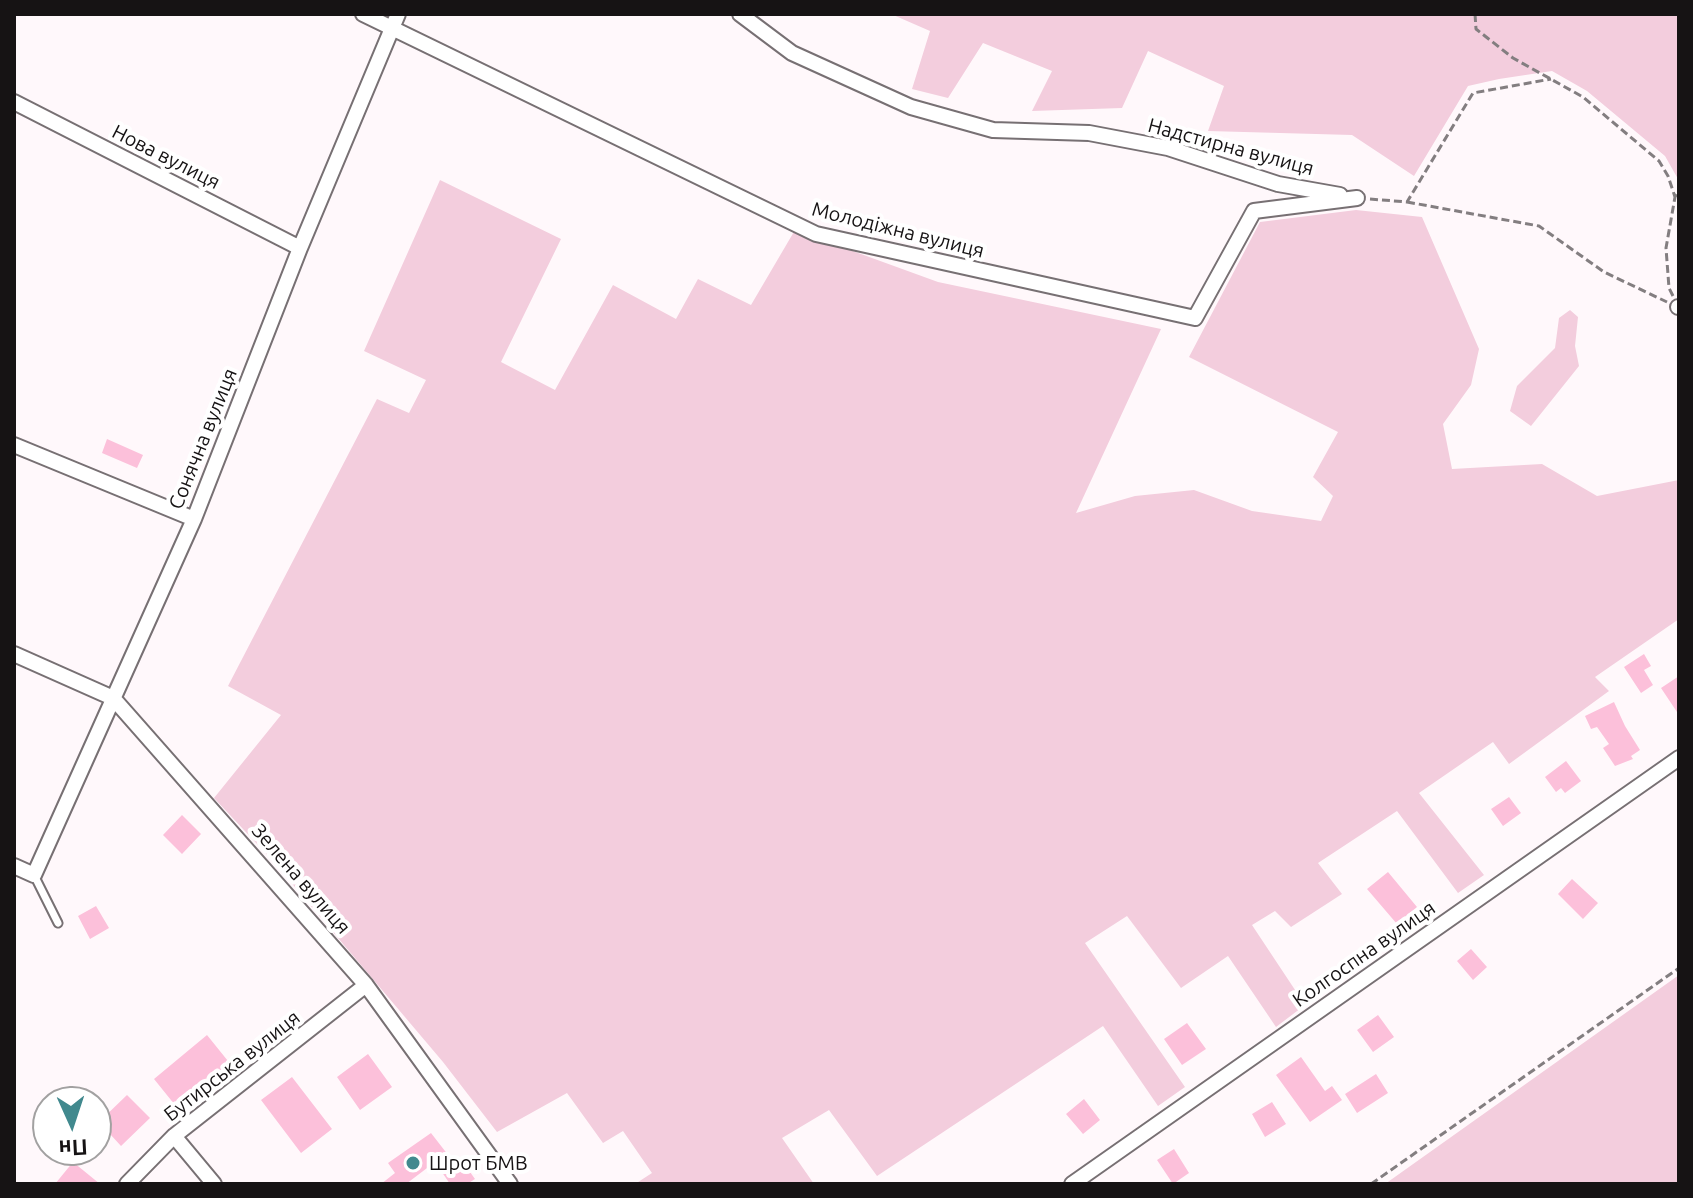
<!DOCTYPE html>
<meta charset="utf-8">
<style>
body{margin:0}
#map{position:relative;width:1693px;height:1198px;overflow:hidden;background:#fff8fb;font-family:Ubuntu,sans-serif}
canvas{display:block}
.frame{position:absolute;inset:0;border:16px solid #161314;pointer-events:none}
.north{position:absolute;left:32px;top:1086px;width:80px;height:80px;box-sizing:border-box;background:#fff;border:2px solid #a2a1a1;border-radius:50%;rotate:177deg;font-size:22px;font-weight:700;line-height:32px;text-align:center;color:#161314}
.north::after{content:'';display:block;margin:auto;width:28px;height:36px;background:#41898e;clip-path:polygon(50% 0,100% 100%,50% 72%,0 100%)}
</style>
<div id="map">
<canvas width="1693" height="1198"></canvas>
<div class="frame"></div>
<div class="north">Пн</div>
</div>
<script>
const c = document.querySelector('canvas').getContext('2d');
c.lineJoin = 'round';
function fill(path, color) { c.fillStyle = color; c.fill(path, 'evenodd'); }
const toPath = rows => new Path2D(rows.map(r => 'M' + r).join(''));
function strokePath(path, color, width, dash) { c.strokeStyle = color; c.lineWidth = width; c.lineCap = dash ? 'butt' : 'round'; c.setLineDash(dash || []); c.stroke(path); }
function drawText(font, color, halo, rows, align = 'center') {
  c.font = font + ' Ubuntu,sans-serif'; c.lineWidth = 8; c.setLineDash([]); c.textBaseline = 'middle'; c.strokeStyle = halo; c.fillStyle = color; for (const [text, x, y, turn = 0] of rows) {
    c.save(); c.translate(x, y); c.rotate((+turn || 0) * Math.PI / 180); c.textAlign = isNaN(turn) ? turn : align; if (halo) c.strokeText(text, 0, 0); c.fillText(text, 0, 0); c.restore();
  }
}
const green = toPath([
 [891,14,1679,14,1679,178,1678,179,1665,156,1587,91,1552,71,1499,79,1468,86,1414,176,1352,135,1208,131,1224,86,1148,51,1122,108,1032,111,1052,71,983,43,948,98,912,89,930,31],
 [440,180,561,239,501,362,555,390,613,285,676,319,698,279,751,305,795,230,938,282,1161,329,1076,513,1135,496,1194,490,1252,511,1321,521,1333,496,1313,477,1338,432,1189,357,1260,222,1356,210,1422,217,1479,349,1471,385,1443,424,1452,469,1542,464,1597,496,1679,480,1679,619,1595,677,1609,691,1509,764,1493,742,1419,793,1484,875,1458,893,1397,811,1318,863,1342,894,1291,927,1275,911,1252,925,1305,1005,1276,1027,1228,956,1181,988,1127,916,1085,943,1185,1087,1158,1106,1103,1026,877,1176,829,1110,782,1138,814,1184,635,1184,652,1173,623,1131,603,1143,567,1093,497,1132,443,1062,272,860,214,798,281,715,228,686,377,399,409,413,426,380,364,351],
 [1570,310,1578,317,1575,346,1579,366,1531,426,1510,411,1517,386,1555,348,1559,318],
 [1679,975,1679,1184,1385,1184]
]);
const building = toPath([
 [107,439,143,455,137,468,102,453],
 [1644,654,1651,666,1644,670,1653,685,1641,693,1624,667],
 [1679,676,1679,715,1661,688],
 [1614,702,1625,726,1640,750,1631,756,1633,759,1615,766,1603,748,1609,744,1597,727,1591,729,1585,716],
 [1566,761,1581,781,1565,793,1561,788,1556,792,1545,777],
 [1509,797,1521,813,1503,826,1491,809],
 [182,815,201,834,182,854,163,835],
 [1388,872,1417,907,1397,924,1367,889],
 [1572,879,1598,903,1583,919,1558,894],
 [96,906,109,928,90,939,78,916],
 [1471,949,1487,967,1473,980,1457,961],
 [1378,1015,1394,1037,1373,1052,1357,1030],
 [1187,1023,1206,1049,1182,1065,1164,1039],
 [207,1035,232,1066,179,1110,154,1079],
 [368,1054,392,1087,360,1110,337,1077],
 [1301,1057,1325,1091,1332,1086,1342,1100,1310,1122,1276,1075],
 [1376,1074,1388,1093,1357,1113,1345,1094],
 [292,1077,332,1129,301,1153,261,1100],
 [127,1095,150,1118,121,1146,99,1122],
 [1084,1099,1100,1120,1083,1134,1066,1114],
 [1272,1102,1286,1124,1265,1137,1252,1114],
 [431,1133,459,1169,465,1165,475,1179,467,1184,450,1184,435,1162,406,1184,381,1184,395,1173,388,1163],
 [1174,1149,1189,1173,1173,1184,1157,1160],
 [73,1162,100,1184,55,1184]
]);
const path = toPath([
 [1475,14,1476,29,1513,58,1583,97,1659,161,1668,176,1675,197],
 [1370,199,1407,202,1473,93,1551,79],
 [1407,202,1539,226,1604,272,1667,302],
 [1673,296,1669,288,1666,248,1675,197,1679,191],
 [1371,1184,1679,968]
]);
const service = toPath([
 [34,875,58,923]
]);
const minor = toPath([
 [363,14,816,234,1195,318,1254,211,1357,198],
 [740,14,792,53,911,107,993,130,1089,133,1168,148,1278,184,1340,195],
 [14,102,300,248],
 [1678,307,1679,307],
 [14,445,194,519],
 [14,654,113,698,366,985,510,1184],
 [14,866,34,875,194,519,300,248,398,14],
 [174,1136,214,1184],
 [127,1184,174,1136,366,985],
 [1072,1184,1679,758]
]);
const markers = [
 [413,1163,8,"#41898e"]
];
const streetNames = [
 ["Надстирна вулиця",1231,147,15],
 ["Нова вулиця",166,157,27],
 ["Молодіжна вулиця",898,230,14],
 ["Сонячна вулиця",203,439,-68],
 ["Зелена вулиця",301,879,49],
 ["Колгоспна вулиця",1364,954,-35],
 ["Бутирська вулиця",232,1066,-38]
];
const poiNames = [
 ["Шрот БМВ",429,1163]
];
fill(green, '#f3cddd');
fill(building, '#fcc0da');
strokePath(service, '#777073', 11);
strokePath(minor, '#777073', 18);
strokePath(path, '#837e80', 3, [8, 4]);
strokePath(service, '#fff', 7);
strokePath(minor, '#fff', 14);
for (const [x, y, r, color] of markers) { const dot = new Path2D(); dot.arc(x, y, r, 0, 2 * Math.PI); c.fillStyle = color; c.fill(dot); strokePath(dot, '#fff', 3); }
drawText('20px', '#161314', '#fff', streetNames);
drawText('20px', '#161314', '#fff', poiNames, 'left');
</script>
